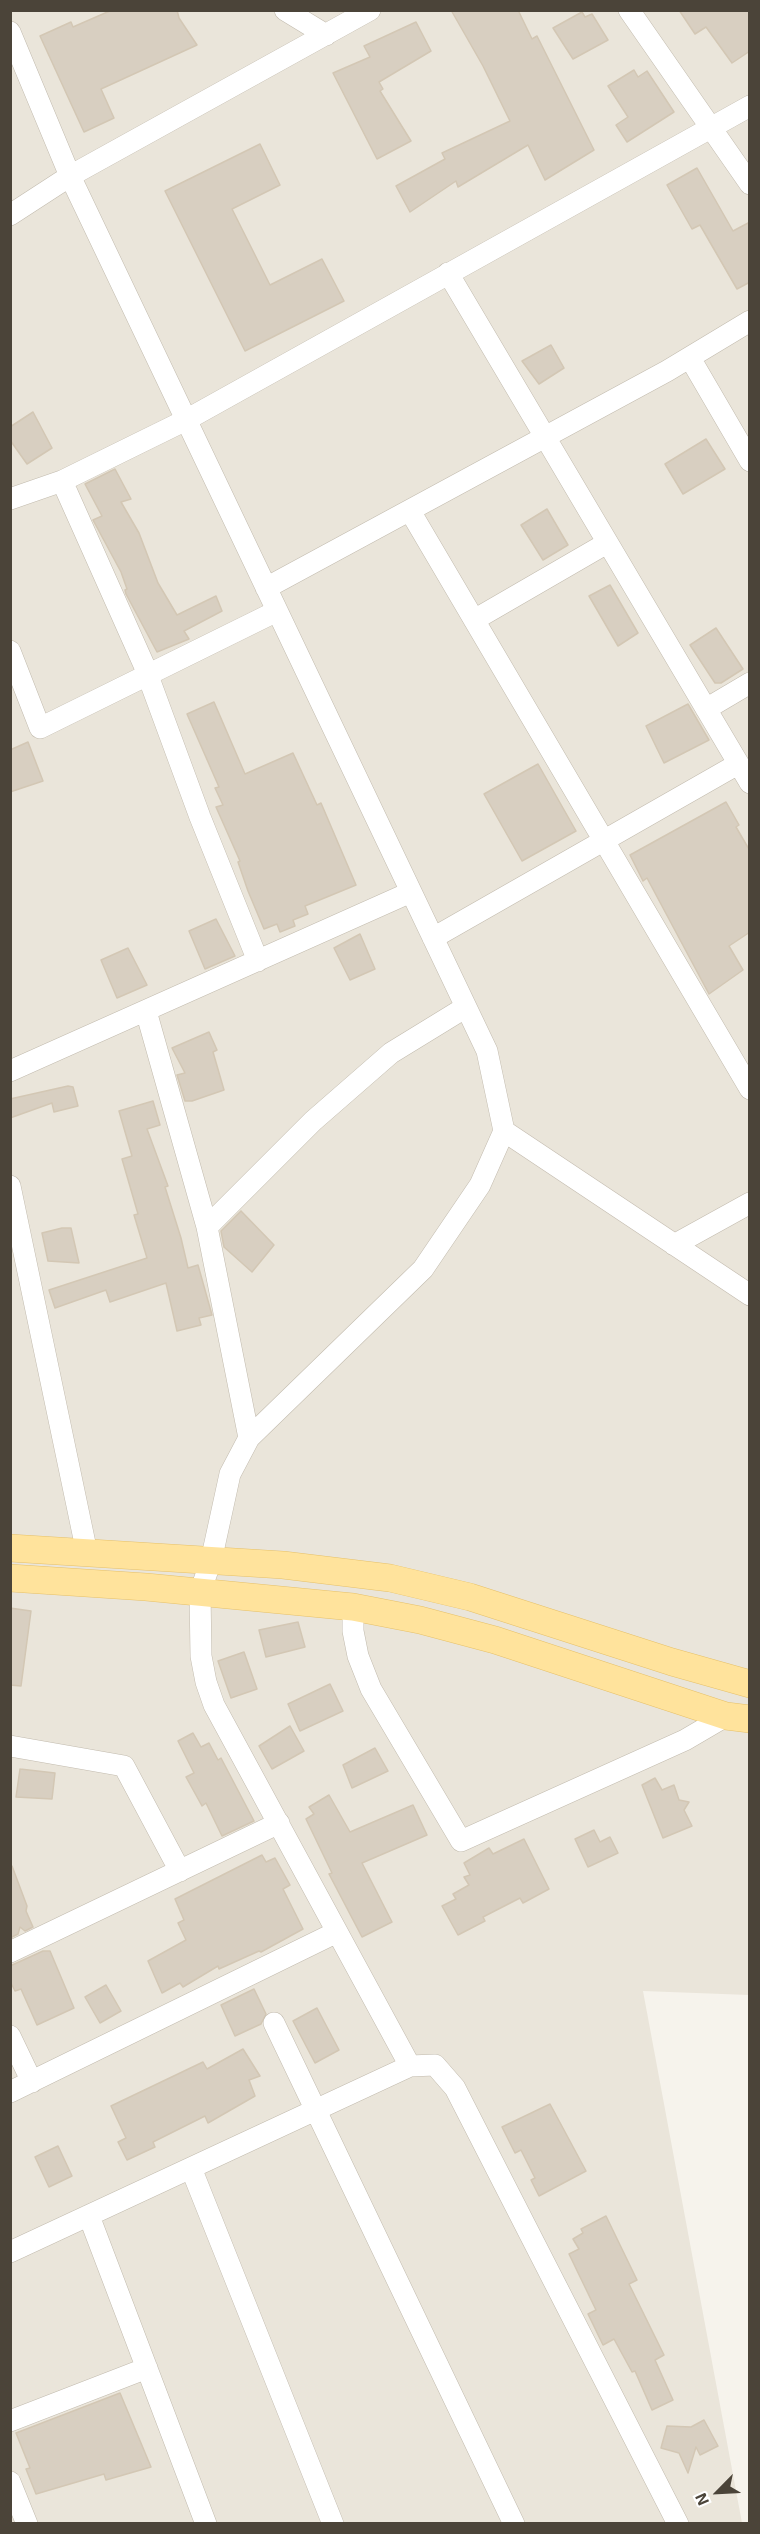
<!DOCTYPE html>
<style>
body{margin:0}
#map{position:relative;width:760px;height:2534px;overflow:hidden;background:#f6f3ec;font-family:"Exo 2",sans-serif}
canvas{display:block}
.frame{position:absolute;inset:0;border:12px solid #4b4439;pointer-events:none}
.north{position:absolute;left:688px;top:2462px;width:60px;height:60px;-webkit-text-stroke:4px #fff;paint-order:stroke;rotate:246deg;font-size:16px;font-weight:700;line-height:24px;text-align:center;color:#4b4439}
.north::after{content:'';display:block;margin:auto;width:21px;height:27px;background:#4b4439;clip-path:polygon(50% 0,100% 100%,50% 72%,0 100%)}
</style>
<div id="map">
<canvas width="760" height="2534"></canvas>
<div class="frame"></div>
<div class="north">N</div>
</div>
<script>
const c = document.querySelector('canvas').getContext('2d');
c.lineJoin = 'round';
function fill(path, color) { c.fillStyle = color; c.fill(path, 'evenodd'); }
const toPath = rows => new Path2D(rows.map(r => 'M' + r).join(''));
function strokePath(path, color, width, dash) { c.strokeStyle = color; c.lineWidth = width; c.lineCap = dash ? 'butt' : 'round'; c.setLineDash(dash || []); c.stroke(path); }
const residential = toPath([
 [11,11,749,11,749,1995,643,1991,742,2523,11,2524]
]);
const building = toPath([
 [112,10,177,10,179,18,197,45,101,89,114,118,84,132,40,36,71,22,73,27,112,10],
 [451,10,518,10,532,39,537,36,594,150,545,180,528,145,458,187,456,181,410,212,396,186,445,159,442,153,510,121,483,66,451,10],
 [679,10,750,10,750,51,732,63,706,27,695,34,679,10],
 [582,12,585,17,592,14,608,40,573,59,553,28,582,12],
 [416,22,431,51,379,82,383,89,380,91,411,141,377,159,333,73,370,57,364,46,416,22],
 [634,70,638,77,647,71,674,112,627,142,616,125,628,117,608,86,634,70],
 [260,144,280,185,232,209,270,285,322,259,344,301,245,351,165,191,260,144],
 [697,168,733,231,750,222,750,282,737,289,700,225,692,229,667,185,697,168],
 [551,345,564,368,539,384,522,361,551,345],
 [33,412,52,448,27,464,10,440,10,427,33,412],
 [706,439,725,469,683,494,665,464,706,439],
 [115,469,131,499,121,502,139,533,158,583,177,615,216,596,222,611,184,631,189,639,157,652,126,594,125,590,127,589,121,572,93,520,102,516,85,484,115,469],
 [547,509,568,545,543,560,521,525,547,509],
 [610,585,638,633,618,646,589,596,610,585],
 [716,628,743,669,721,683,715,683,690,645,716,628],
 [214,702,245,774,293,753,317,805,321,803,356,885,305,906,308,914,293,920,295,926,280,932,277,924,264,929,248,891,238,862,240,861,216,807,223,805,215,788,219,787,187,714,214,702],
 [688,704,709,740,664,763,646,726,688,704],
 [28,742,43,781,10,792,10,750,28,742],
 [538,764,576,831,522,861,484,794,538,764],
 [726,802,739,825,736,827,750,851,750,932,729,946,743,970,709,994,647,878,643,881,630,855,726,802],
 [216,919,235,956,205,969,189,931,216,919],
 [360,934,375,969,350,980,334,948,360,934],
 [128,948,147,985,117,998,101,960,128,948],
 [209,1032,217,1050,213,1052,224,1090,192,1101,185,1101,177,1075,185,1073,172,1048,209,1032],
 [68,1086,73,1087,78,1106,54,1112,52,1103,10,1118,10,1099,68,1086],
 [153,1101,160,1125,147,1129,168,1186,165,1187,181,1238,188,1268,198,1265,212,1315,199,1318,201,1325,177,1331,166,1283,110,1302,106,1290,55,1308,49,1290,147,1258,134,1215,138,1214,122,1159,132,1156,119,1111,153,1101],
 [241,1211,274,1245,252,1272,224,1247,221,1231,241,1211],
 [62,1228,71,1228,79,1263,48,1261,42,1233,62,1228],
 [10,1608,31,1611,21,1686,10,1685,10,1608],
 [298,1622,305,1647,266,1657,259,1630,298,1622],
 [244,1652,257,1689,231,1698,218,1661,244,1652],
 [330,1684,343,1711,300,1731,288,1704,330,1684],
 [290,1726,304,1751,272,1769,259,1746,290,1726],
 [193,1733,201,1747,209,1743,218,1760,221,1758,254,1821,222,1836,206,1803,202,1806,186,1777,194,1773,178,1741,193,1733],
 [375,1748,388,1771,352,1788,343,1765,375,1748],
 [20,1769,55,1773,52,1799,16,1797,20,1769],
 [655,1778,662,1790,674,1785,679,1800,689,1802,684,1810,692,1826,663,1838,642,1785,655,1778],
 [329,1795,350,1832,413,1805,427,1835,362,1863,392,1922,362,1937,329,1874,332,1873,306,1819,314,1814,309,1807,329,1795],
 [594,1830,600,1842,610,1837,618,1853,588,1867,575,1839,594,1830],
 [524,1839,549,1889,523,1903,520,1898,483,1917,485,1921,458,1935,442,1906,456,1899,453,1894,469,1885,464,1877,470,1875,464,1863,489,1848,493,1854,524,1839],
 [262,1855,266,1862,275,1858,290,1885,283,1889,303,1929,261,1952,259,1951,219,1969,218,1966,183,1987,180,1983,162,1993,148,1961,186,1940,178,1923,184,1920,175,1899,262,1855],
 [10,1866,12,1866,27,1906,26,1911,33,1927,25,1931,20,1927,18,1934,10,1938,10,1866],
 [43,1951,50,1951,74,2008,37,2025,21,1989,15,1991,10,1981,10,1966,43,1951],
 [106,1985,121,2011,100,2023,85,1997,106,1985],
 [254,1989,266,2014,261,2024,235,2036,221,2005,254,1989],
 [317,2008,339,2050,315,2063,293,2021,317,2008],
 [243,2049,260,2076,249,2080,255,2096,208,2123,205,2116,153,2142,155,2147,127,2160,118,2142,126,2138,111,2106,203,2062,207,2069,243,2049],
 [550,2104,586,2171,539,2196,531,2180,535,2178,521,2150,515,2153,502,2127,550,2104],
 [58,2146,72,2176,49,2187,35,2157,58,2146],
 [606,2216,637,2280,629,2284,664,2355,655,2360,673,2400,652,2410,635,2371,632,2372,614,2339,603,2345,588,2314,596,2310,569,2254,579,2249,573,2239,583,2233,581,2229,606,2216],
 [120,2393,151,2467,106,2480,104,2474,36,2494,26,2469,30,2468,16,2433,120,2393],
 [704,2420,718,2446,700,2455,696,2447,688,2473,679,2453,661,2448,667,2426,691,2427,704,2420]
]);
const minor = toPath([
 [285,10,326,35],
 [629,10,750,184],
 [10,32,70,176,487,1051,504,1131,480,1185,423,1269,249,1438,230,1474,211,1561,200,1592,201,1656,206,1682,214,1705,410,2066],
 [10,215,70,176,370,10],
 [448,273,750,783],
 [690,358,750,461],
 [62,481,144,665,200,817,258,961],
 [10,499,62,481,186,420,750,106],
 [410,511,750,1089],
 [266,588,667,371,750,321],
 [474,620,607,543],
 [10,651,40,728,277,611],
 [706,709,750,683],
 [433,938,738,764],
 [146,1011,207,1227,249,1438],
 [10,1071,411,892],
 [504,1131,750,1295],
 [10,1186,87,1553],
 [207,1227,313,1121,391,1053,466,1007],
 [674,1245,750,1203],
 [353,1607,353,1631,358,1656,371,1689,461,1841,685,1740,726,1716],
 [10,1746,124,1766,180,1871],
 [10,1952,279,1823],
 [274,2023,514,2524],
 [10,2036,32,2082],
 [10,2092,337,1932],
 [191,2168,333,2524],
 [89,2216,206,2524],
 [10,2252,410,2066,435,2065,455,2088,678,2524],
 [10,2421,147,2368],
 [10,2482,27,2524]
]);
const major = toPath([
 [10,1548,283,1565,390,1578,470,1597,672,1662,750,1684],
 [10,1578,146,1587,353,1607,420,1620,495,1640,726,1716,750,1719]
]);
fill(residential, '#eae5da');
fill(building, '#d8cfc1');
strokePath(building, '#d3c7b4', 1.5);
strokePath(minor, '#c2bbae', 22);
strokePath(major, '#e6c16a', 28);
strokePath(minor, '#fff', 21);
strokePath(major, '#ffe39c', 27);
</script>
